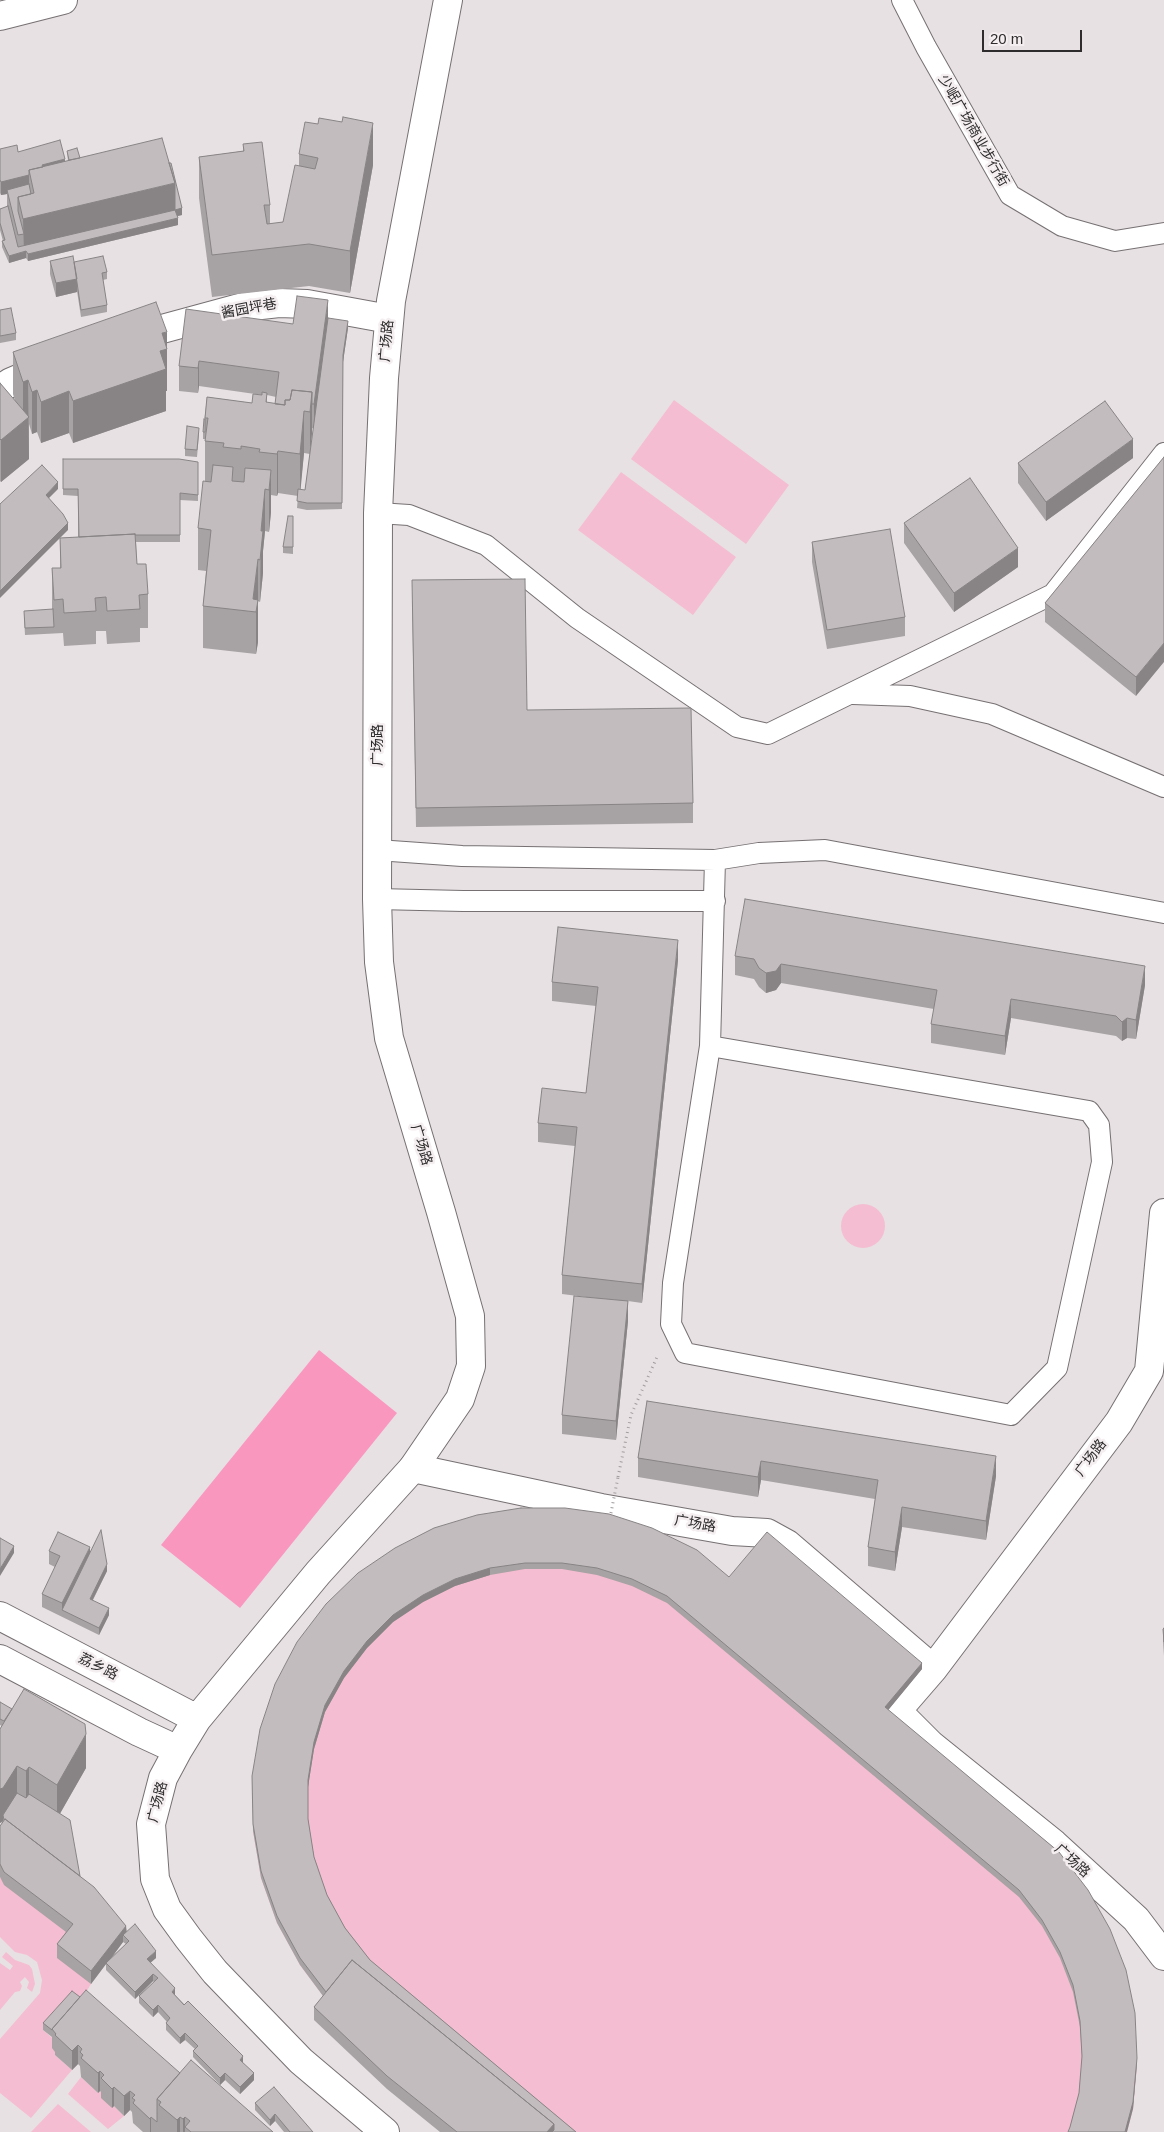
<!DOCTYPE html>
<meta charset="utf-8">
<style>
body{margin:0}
#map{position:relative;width:1164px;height:2132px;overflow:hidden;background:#e7e1e3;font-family:Helvetica,sans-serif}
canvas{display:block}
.scale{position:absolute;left:982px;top:30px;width:100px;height:22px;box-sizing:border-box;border:2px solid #2e2c2c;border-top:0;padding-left:6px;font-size:15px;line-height:18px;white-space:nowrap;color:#2e2c2c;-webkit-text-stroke:4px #f4eef0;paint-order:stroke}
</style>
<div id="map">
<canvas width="1164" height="2132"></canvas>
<div class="scale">20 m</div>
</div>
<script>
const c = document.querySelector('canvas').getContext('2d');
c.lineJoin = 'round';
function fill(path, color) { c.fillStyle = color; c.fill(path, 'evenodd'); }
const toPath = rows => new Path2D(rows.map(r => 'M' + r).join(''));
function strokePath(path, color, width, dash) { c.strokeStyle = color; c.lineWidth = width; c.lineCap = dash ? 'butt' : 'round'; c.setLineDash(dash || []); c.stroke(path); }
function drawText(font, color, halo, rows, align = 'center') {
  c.font = font + ' Helvetica,"Noto Sans SC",sans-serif'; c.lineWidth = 5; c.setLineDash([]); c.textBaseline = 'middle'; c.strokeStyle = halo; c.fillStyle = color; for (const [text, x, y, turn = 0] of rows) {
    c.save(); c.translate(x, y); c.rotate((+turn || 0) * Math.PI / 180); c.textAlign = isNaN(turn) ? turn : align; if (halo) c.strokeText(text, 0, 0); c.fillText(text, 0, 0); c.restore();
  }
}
const green = toPath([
 [674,400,789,485,746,544,631,459],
 [621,472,736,557,693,615,578,530],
 '841 1226a22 22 0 1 1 44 0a22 22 0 1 1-44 0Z',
 [521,1515,885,1713,1059,1859,1137,2065,1133,2109,1127,2132,482,2132,330,2005,300,1965,277,1923,261,1878,253,1831,275,1691],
 [0,1877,73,1937,91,1984,85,1994,43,2030,57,2042,55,2055,72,2070,31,2118,0,2093,0,2039,40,1993,42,1980,37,1962,27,1955,15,1952,0,1937],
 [6,1952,15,1960,29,1965,32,1969,35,1984,32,1992,27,1988,29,1982,25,1977,20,1982,22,1986,20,1991,15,1992,0,2010,0,1963,10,1970,13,1966,2,1957],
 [81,2077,98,2093,100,2091,104,2094,112,2108,114,2106,124,2116,108,2129,68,2094],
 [58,2104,91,2132,31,2132]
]);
const water = toPath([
 [319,1350,397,1413,240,1608,161,1545]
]);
const path = toPath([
 [618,1477,631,1415,657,1357]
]);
const lane = toPath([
 [902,0,926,47,1010,195,1062,226,1115,241,1164,233],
 [378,513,409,515,486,545,577,618,737,727,768,734,1053,594,1164,453],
 [853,694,910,696,992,714,1164,787],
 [377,850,462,856,715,860,759,853,825,850,1164,913],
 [377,899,463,901,715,901],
 [710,1046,1089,1111,1099,1125,1102,1162,1057,1368,1011,1415,685,1353,671,1324,673,1283,710,1046,715,860]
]);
const street = toPath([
 [129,338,243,307,279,303,307,304,389,319],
 [0,389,11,382,46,367],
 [413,1468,601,1508,732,1531,767,1533,787,1544,933,1669,901,1706,901,1715,931,1745,1054,1844,1136,1919,1164,1956],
 [933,1669,1119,1422,1149,1371,1164,1213]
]);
const secondary = toPath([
 [0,1616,197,1719],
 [0,1659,139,1732,178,1750],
 [385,2132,301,2061,215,1972,188,1938,167,1909,155,1879,151,1824,163,1778,178,1750,197,1719,318,1573,413,1468,460,1399,471,1366,470,1316,441,1212,389,1038,379,962,377,899,378,513,384,378,391,301,448,0]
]);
const primary = toPath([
 [0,16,63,0]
]);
const pathBridge = toPath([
 [610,1518,618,1477]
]);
const wall = toPath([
 [243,144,270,205,270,224,283,222,299,166,299,154,373,165,350,293,309,286,212,297,199,198,199,157,243,151],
 [0,149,18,152,65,161,68,161,67,151,182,215,177,216,178,225,28,261,26,258,9,263,2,247,2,241,3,241,0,230,0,209,7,207,7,194,1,195,0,193],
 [50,261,74,262,107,272,107,279,103,280,107,305,107,312,81,317,77,291,77,292,56,297,50,274],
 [0,310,16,333,16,340,0,343],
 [328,318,348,328,343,362,342,509,307,510,297,508,298,496,278,493,277,496,271,495,271,512,269,532,265,531,263,551,263,573,260,602,258,601,258,642,256,654,203,648,203,606,206,571,198,570,198,528,205,481,205,439,203,439,203,432,207,397,252,403,262,395,199,386,198,393,179,391,179,366,293,324],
 [267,395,276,397,275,404,267,403],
 [312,428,314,429,305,490,300,490,304,453,310,454],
 [167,347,167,391,166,391,166,411,73,443,69,433,41,443,37,432,32,434,29,424,29,459,1,482,0,481,0,383,15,401,13,394,13,352],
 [199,434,197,457,185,456,185,449],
 [1164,457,1136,696,1045,622,1045,603],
 [1133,458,1046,521,1018,483,1018,463],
 [63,459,198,462,198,501,180,500,180,542,136,542,137,564,148,594,148,628,140,628,140,642,107,644,106,631,96,631,96,644,64,646,63,633,25,635,24,617,52,609,52,568,60,568,60,538,78,537,78,496,63,495],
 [293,516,293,554,283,553,283,547],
 [904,523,1018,567,954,612,904,543],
 [812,542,905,617,905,636,827,649,812,562],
 [412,600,527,710,693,803,693,823,416,827],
 [735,956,1145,985,1136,1039,1127,1038,1122,1041,1116,1036,1011,1018,1005,1055,931,1043,931,1024,934,1009,781,983,776,990,766,993,759,987,754,979,735,975],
 [678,960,642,1303,628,1301,628,1321,616,1440,562,1434,562,1415,586,1297,562,1294,562,1275,575,1146,538,1142,538,1123,586,1093,596,1006,552,1001,552,982],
 [647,1401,996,1476,986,1540,902,1527,895,1571,868,1566,868,1547,875,1499,761,1480,758,1497,638,1477,638,1458],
 [395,1548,729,1577,922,1669,888,1710,1059,1852,1137,2065,1133,2109,1070,2127,1079,2093,1082,2059,1080,2027,1073,1992,1060,1958,1042,1926,1019,1897,667,1603,632,1586,597,1575,562,1569,525,1569,490,1575,455,1586,423,1602,393,1622,367,1648,344,1678,325,1712,314,1749,308,1787,308,1819,314,1857,327,1895,345,1928,370,1960,576,2132,440,2132,387,2089,314,2020,314,2007,323,1996,300,1965,277,1923,261,1878,253,1831,252,1776],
 [49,1551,90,1554,107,1571,93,1600,109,1615,99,1635,42,1607,42,1594,55,1567,49,1564],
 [1164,1628,1164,1656,1163,1642,1163,1629],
 [0,1702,86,1768,60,1813,80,1876,126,1926,127,1931,156,1958,150,1962,175,1995,243,2063,254,2080,240,2094,225,2080,220,2085,193,2057,193,2051,195,2049,185,2040,180,2044,166,2030,166,2023,167,2022,158,2012,153,2017,139,2003,139,1996,154,1982,153,1981,135,1999,106,1970,106,1964,91,1984,57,1958,57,1944,66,1932,4,1885,0,1877,0,1826,3,1822,0,1823,0,1729,2,1726,0,1725],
 [123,1942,126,1944,111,1958],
 [80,1997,180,2073,273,2132,143,2132,133,2123,132,2112,130,2110,124,2116,114,2106,112,2108,101,2098,101,2092,100,2091,98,2093,81,2077,80,2066,78,2064,72,2070,55,2055,55,2052,52,2048,52,2037,43,2030,43,2023],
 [255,2103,313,2132,284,2132,275,2121,270,2126,255,2110]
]);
const shadedWall = toPath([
 [373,123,373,165,350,293,350,251],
 [65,159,65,172,33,187,42,165],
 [29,175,29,188,7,190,7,194,1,195,1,182],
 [175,183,182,208,182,215,26,252,26,258,9,263,9,256,24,252,23,219],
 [178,218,178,225,28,261,28,254],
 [77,279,77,292,56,297,56,283],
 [328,300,328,325,314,429,314,404],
 [348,321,348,328,343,362,342,509,343,355],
 [167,332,167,391,166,391,166,411,73,443,73,401,160,351,162,333],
 [199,361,199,386,198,393,198,368],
 [28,380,29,459,1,482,1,440,23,422,23,382],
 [37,390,37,432,32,434,32,392],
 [69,391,69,433,41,443,41,402],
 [312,392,312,434,310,454,310,412],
 [304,411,304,453,300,496,300,454],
 [1133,439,1133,458,1046,521,1046,502],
 [278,451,278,493,277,496,277,454],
 [271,470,271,512,269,532,269,490],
 [58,482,58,489,46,501,46,495],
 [265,489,265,531,263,551,263,573,260,602,261,531],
 [68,523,68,530,0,598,0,591],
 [1018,548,1018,567,954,612,954,593],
 [258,559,258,642,256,654,256,612,253,599],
 [1164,643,1164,662,1136,696,1136,677],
 [678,940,678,960,642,1303,642,1284],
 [781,964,781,983,776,990,766,993,766,973],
 [1145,966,1145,985,1136,1039,1136,1020],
 [1011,999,1011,1018,1005,1055,1005,1036],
 [1127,1018,1127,1038,1122,1041,1122,1022],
 [628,1301,628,1321,616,1440,616,1421],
 [996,1456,996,1476,986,1540,986,1521],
 [761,1461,761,1480,758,1497,758,1477],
 [902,1507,902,1527,895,1571,895,1552],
 [14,1546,14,1553,0,1576,0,1569],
 [90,1547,90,1561,62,1610,62,1603],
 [107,1564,107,1571,90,1605,90,1599],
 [490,1568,490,1575,455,1586,423,1602,393,1622,367,1648,344,1678,325,1712,314,1749,308,1787,308,1780,314,1742,325,1705,344,1671,367,1641,393,1615,423,1595,455,1579],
 [109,1608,109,1615,99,1635,99,1628],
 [922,1663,922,1669,885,1714,885,1707],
 [86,1734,86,1768,57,1819,57,1785],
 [17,1766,17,1799,3,1815,3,1821,0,1823,0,1789],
 [29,1767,29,1801,26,1805,26,1771],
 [126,1926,126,1938,123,1935,123,1942,107,1964,106,1963,106,1964,91,1984,91,1971],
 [156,1951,156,1958,147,1966,147,1959],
 [153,1974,153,1981,135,1999,135,1992],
 [175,1988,175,1995,172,1999,172,1992],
 [158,2005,158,2012,153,2017,153,2010],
 [185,2033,185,2040,180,2044,180,2038],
 [78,2045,78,2064,72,2070,72,2051],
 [243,2056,243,2063,240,2060],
 [1137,2058,1133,2109,1127,2132,1125,2132],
 [100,2071,100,2091,98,2093,98,2073],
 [225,2073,225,2080,220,2085,220,2078],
 [254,2073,254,2080,240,2094,240,2087],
 [114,2087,114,2106,112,2108,112,2089],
 [130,2091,130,2110,124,2116,124,2096],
 [275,2114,275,2121,270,2126,270,2120],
 [151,2117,151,2132,150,2132,150,2119],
 [180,2117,180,2132,177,2132,177,2120],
 [185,2117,185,2132,183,2132,183,2119],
 [554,2124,554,2132,547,2132]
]);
const building = toPath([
 [343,117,373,123,350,251,309,244,212,255,199,157,244,151,243,144,262,142,270,205,264,205,267,224,283,222,295,165,315,169,318,158,299,154,305,122,318,124,319,118,342,122,343,117],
 [162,138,175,183,23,219,18,197,34,193,29,170,162,138],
 [60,140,65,159,42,165,43,167,29,170,29,175,1,182,0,180,0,149,17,145,18,152,60,140],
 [77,148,80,158,69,160,67,151,77,148],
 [169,163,171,163,182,208,175,210,175,183,169,163],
 [29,184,31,194,18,197,18,211,24,234,18,235,7,190,29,184],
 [8,206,18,247,175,210,178,218,28,254,26,251,9,256,2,241,5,240,0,223,0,209,8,206],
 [73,256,77,279,56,283,50,261,73,256],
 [103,256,107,272,102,273,107,305,81,310,74,262,103,256],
 [297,296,328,300,314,404,312,404,312,392,292,390,290,400,285,400,285,405,275,404,279,372,199,361,198,368,179,366,186,309,293,324,297,296],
 [156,302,167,332,162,333,167,349,160,351,166,369,73,401,69,391,41,402,37,390,32,392,28,380,23,382,13,352,156,302],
 [11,308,16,333,0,336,0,310,11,308],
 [328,318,348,321,343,355,342,503,307,503,297,501,298,489,305,490,328,318],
 [0,383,29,417,1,440,0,439,0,383],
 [292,390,312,392,310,412,304,411,300,454,278,451,277,454,259,452,260,449,241,446,241,449,223,447,224,443,205,441,208,418,205,418,207,397,252,403,253,394,262,395,262,392,267,393,266,402,285,405,285,400,290,400,292,390],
 [1105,401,1133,439,1046,502,1018,463,1105,401],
 [204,419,205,419,205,432,203,432,204,419],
 [187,426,199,428,197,450,185,449,187,426],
 [1164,457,1164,643,1136,677,1045,603,1164,457],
 [63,459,179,459,198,462,198,495,180,493,180,535,135,535,135,534,79,537,78,489,63,489,63,459],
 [42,465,58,482,46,495,63,514,68,523,0,591,0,504,42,465],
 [213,465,233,467,232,481,244,482,245,468,271,470,269,490,265,489,261,531,263,531,260,560,258,559,253,599,258,600,256,612,203,606,211,530,198,528,203,481,211,482,213,465],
 [970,478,1018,548,954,593,904,523,970,478],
 [288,516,293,516,293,547,283,547,288,516],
 [890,529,905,617,827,630,812,542,890,529],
 [135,534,137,564,146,564,148,594,139,595,140,609,107,611,106,597,95,598,96,611,64,613,63,599,54,600,52,568,61,568,60,538,135,534],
 [525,579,527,710,691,708,693,803,416,808,412,580,525,579],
 [53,609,54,627,25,628,24,611,53,609],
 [745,899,1145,966,1136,1020,1127,1018,1122,1022,1116,1016,1011,999,1005,1036,931,1024,937,990,781,964,776,971,766,973,759,968,754,959,735,956,745,899],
 [558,927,678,940,642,1284,562,1275,577,1127,538,1123,542,1088,586,1093,598,987,552,982,558,927],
 [574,1296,628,1301,616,1421,562,1415,574,1296],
 [647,1401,996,1456,986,1521,902,1507,895,1552,868,1547,878,1480,761,1461,758,1477,638,1458,647,1401],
 [521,1508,565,1508,609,1514,652,1528,697,1550,729,1577,767,1532,922,1663,885,1707,1059,1852,1088,1890,1110,1929,1126,1970,1135,2013,1137,2058,1133,2102,1125,2132,1068,2132,1070,2127,1079,2093,1082,2056,1080,2021,1073,1985,1060,1952,1042,1920,1019,1890,667,1596,632,1579,597,1568,562,1563,525,1563,490,1568,455,1579,423,1595,393,1615,367,1641,344,1671,325,1705,314,1742,308,1780,308,1819,314,1857,327,1895,345,1928,370,1960,576,2132,552,2132,554,2130,554,2124,352,1960,326,1992,300,1958,277,1916,261,1871,253,1824,252,1776,260,1729,275,1684,297,1642,326,1604,358,1573,395,1548,434,1528,477,1515,521,1508],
 [101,1530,107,1564,90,1599,109,1608,99,1628,62,1610,101,1530],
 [58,1532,90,1547,62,1603,42,1594,60,1556,49,1551,58,1532],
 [0,1538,14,1546,0,1569,0,1538],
 [1164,1628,1164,1642,1163,1629,1164,1628],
 [24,1689,85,1724,86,1734,57,1785,29,1767,26,1771,17,1766,3,1788,0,1789,0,1729,24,1689],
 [0,1702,12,1709,4,1721,0,1719,0,1702],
 [17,1793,26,1798,29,1794,70,1820,80,1876,5,1819,4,1820,3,1815,17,1793],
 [5,1819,94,1887,126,1926,91,1971,57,1944,73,1924,4,1872,0,1864,0,1826,5,1819],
 [135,1924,156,1951,147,1959,175,1988,172,1992,184,2005,188,2001,243,2056,240,2060,254,2073,240,2087,225,2073,220,2078,193,2051,198,2046,185,2033,180,2038,166,2023,170,2018,158,2005,153,2010,139,1996,158,1978,153,1974,135,1992,106,1963,129,1941,123,1935,135,1924],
 [352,1960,554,2124,547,2132,457,2132,387,2076,314,2007,352,1960],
 [86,1990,180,2073,157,2099,157,2122,151,2117,150,2119,133,2103,135,2100,132,2098,135,2095,130,2091,124,2096,114,2087,112,2089,101,2078,104,2075,100,2071,98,2073,81,2058,83,2055,80,2052,82,2049,78,2045,72,2051,55,2035,56,2034,52,2029,86,1990],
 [72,1991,80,1997,52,2029,52,2030,43,2023,72,1991],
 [191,2060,273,2132,191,2132,185,2127,190,2121,185,2117,183,2119,180,2117,177,2120,159,2105,161,2102,157,2099,191,2060],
 [274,2087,313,2132,290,2132,275,2114,270,2120,255,2103,274,2087]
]);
const streetNames = [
 ["少岷广场商业步行街",973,131,60],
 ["酱园坪巷",249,309,-10],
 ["广场路",387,341,-85],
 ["广场路",378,745,-90],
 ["广场路",421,1145,73],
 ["广场路",1091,1458,-53],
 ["广场路",695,1524,10],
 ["荔乡路",98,1667,27],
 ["广场路",158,1802,-76],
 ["广场路",1072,1861,42]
];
fill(green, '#f5bdd1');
fill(water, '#fa97bf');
strokePath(lane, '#767072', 22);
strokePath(street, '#767072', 30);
strokePath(secondary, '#767072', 30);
strokePath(primary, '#767072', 30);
strokePath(path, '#a19c9d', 3, [1, 4]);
strokePath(lane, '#fff', 20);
strokePath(street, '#fff', 28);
strokePath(secondary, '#fff', 28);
strokePath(primary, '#fff', 28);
strokePath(pathBridge, '#a19c9d', 3, [1, 4]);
fill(wall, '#a7a2a3');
fill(shadedWall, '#888485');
fill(building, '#c2bcbe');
strokePath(building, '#888485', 1);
drawText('14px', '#2e2c2c', '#f4eef0', streetNames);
</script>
